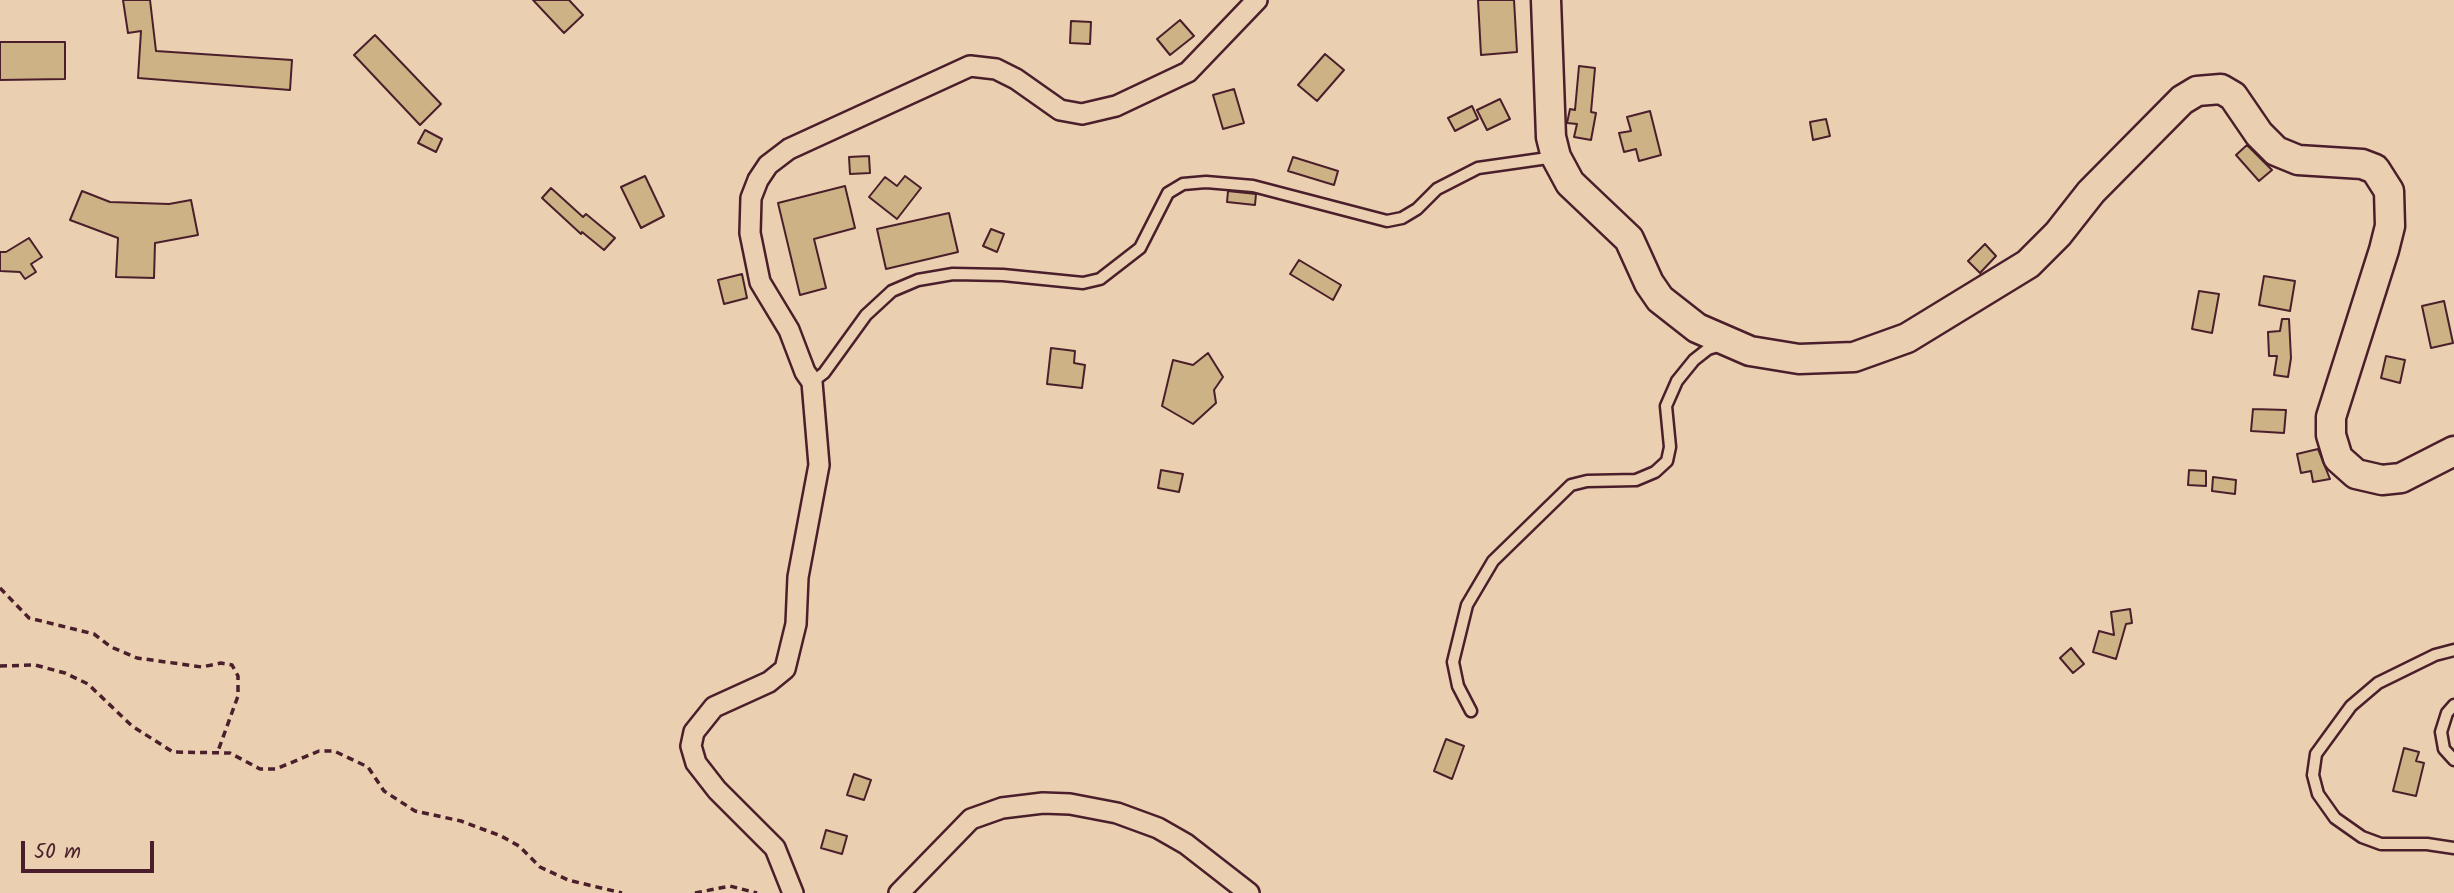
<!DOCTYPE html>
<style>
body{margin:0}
#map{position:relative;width:2454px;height:893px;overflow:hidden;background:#ebcfb1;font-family:Kalam,sans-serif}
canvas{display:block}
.scale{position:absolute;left:21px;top:841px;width:133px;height:32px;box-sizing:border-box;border:4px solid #4a1f2b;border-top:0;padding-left:9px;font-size:21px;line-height:24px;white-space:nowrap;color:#4a1f2b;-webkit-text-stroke:5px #ebcfb1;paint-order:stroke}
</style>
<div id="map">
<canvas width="2454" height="893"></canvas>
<div class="scale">50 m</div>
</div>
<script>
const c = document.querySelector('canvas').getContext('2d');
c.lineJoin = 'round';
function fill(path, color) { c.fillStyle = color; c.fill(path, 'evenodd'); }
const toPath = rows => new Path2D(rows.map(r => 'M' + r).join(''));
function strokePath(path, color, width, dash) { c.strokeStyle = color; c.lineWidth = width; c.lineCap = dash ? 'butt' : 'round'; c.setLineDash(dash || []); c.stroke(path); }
const building = toPath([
 [123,0,150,0,156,51,292,60,290,90,138,78,141,31,128,33,123,0],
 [533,0,569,0,583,15,564,33,533,0],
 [1478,0,1514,0,1517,52,1481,55,1478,0],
 [1180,20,1194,36,1170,55,1157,39,1180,20],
 [1071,21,1091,22,1090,44,1070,43,1071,21],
 [375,35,441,104,420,125,354,55,375,35],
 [0,42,65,42,65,79,0,80,0,42],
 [1325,54,1344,70,1317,101,1298,85,1325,54],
 [1579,66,1595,68,1591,112,1596,113,1591,140,1574,137,1577,124,1567,123,1570,109,1575,110,1579,66],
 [1234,89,1244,123,1223,129,1213,95,1234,89],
 [1500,99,1510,119,1487,130,1477,110,1500,99],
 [1472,106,1478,119,1455,131,1448,118,1472,106],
 [1650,111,1661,155,1639,161,1636,149,1624,152,1619,133,1631,131,1627,117,1650,111],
 [1826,119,1830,136,1813,140,1810,122,1826,119],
 [425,130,442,139,436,152,418,143,425,130],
 [2247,145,2272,170,2259,181,2236,155,2247,145],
 [869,156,870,173,850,174,849,157,869,156],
 [1293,157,1338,171,1334,185,1288,171,1293,157],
 [645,176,664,216,641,228,621,187,645,176],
 [905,176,921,188,897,219,869,197,885,177,897,186,905,176],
 [845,186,855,228,814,239,826,288,800,295,778,203,845,186],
 [551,188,583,217,586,214,615,238,604,250,582,232,581,234,542,198,551,188],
 [82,191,110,202,169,204,191,200,198,235,155,243,154,278,116,277,118,238,70,220,82,191],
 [1228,191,1256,194,1255,205,1227,202,1228,191],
 [949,213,958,252,886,269,877,229,949,213],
 [991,229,1004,234,997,252,983,246,991,229],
 [29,238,42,257,31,264,36,272,25,279,20,272,0,271,0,252,6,252,29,238],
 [1985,244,1996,256,1980,273,1968,261,1985,244],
 [1299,260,1341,285,1333,300,1290,274,1299,260],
 [742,274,747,298,724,304,718,280,742,274],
 [2264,276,2295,281,2290,311,2259,305,2264,276],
 [2199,291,2219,294,2212,333,2192,329,2199,291],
 [2444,301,2453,343,2431,348,2422,306,2444,301],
 [2282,319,2289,319,2291,358,2288,377,2274,375,2277,356,2269,356,2268,332,2280,331,2282,319],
 [1051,348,1075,351,1074,363,1085,365,1082,388,1047,384,1051,348],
 [1208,353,1223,377,1214,390,1216,403,1193,424,1162,406,1173,360,1193,365,1208,353],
 [2386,356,2405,360,2400,383,2381,378,2386,356],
 [2253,409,2286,410,2284,433,2251,431,2253,409],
 [2318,449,2330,479,2313,482,2311,471,2301,473,2297,454,2318,449],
 [1161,470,1183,474,1179,492,1158,488,1161,470],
 [2189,470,2206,471,2206,486,2188,485,2189,470],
 [2213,477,2236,480,2235,494,2212,491,2213,477],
 [2130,609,2132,623,2126,624,2116,659,2093,652,2099,631,2114,635,2111,612,2130,609],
 [2071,648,2084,664,2073,673,2060,658,2071,648],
 [1446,739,1464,746,1452,779,1434,771,1446,739],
 [2404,748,2419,752,2416,761,2424,763,2416,796,2393,791,2404,748],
 [854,774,871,780,864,800,847,795,854,774],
 [826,830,847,836,842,854,821,848,826,830]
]);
const path = toPath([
 [0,588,29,618,94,634,111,647,137,658,202,667,221,663,232,665,238,676,238,696,218,751],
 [0,666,35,665,65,673,88,684,132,726,173,752,230,753,260,769,276,769,319,751,334,751,368,767,384,791,415,811,461,821,501,836,519,846,540,867,568,880,622,893],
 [695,893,730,886,757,893]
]);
const lane = toPath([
 [812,382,824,373,866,315,892,291,918,280,953,274,1003,275,1083,283,1100,279,1140,248,1168,193,1183,184,1206,182,1253,186,1387,221,1402,218,1417,209,1437,189,1478,168,1555,157],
 [2454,650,2435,655,2378,683,2351,706,2316,754,2313,775,2318,794,2335,818,2362,837,2381,844,2427,844,2454,848],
 [2454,705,2447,713,2441,732,2444,749,2454,760],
 [1471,711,1458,686,1453,662,1467,605,1493,561,1571,485,1587,481,1636,480,1655,472,1667,461,1670,447,1666,406,1677,381,1694,360,1708,349,1721,345]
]);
const street = toPath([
 [793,893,775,848,717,790,696,763,691,746,694,732,714,707,769,682,785,669,796,624,798,577,819,465,812,382,805,372,789,330,760,282,750,233,751,198,758,180,768,165,789,149,970,66,996,69,1016,79,1060,110,1082,114,1116,106,1188,72,1257,0],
 [899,893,971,819,1002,808,1043,803,1070,804,1117,813,1158,828,1186,844,1249,893]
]);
const secondary = toPath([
 [1546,0,1551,137,1556,157,1570,183,1629,239,1649,283,1660,299,1697,328,1750,351,1799,359,1854,357,1907,338,2028,264,2058,234,2091,192,2182,100,2197,91,2221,89,2233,96,2259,134,2276,151,2298,160,2362,164,2375,169,2389,191,2390,226,2384,250,2331,417,2331,435,2338,458,2356,474,2382,480,2401,478,2454,451]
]);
fill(building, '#ccb284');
strokePath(building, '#4a1f2b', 2);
strokePath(lane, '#4a1f2b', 15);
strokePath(street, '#4a1f2b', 24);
strokePath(secondary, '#4a1f2b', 33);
strokePath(path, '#4a1f2b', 3.5, [7, 5]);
strokePath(lane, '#ebcfb1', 10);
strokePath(street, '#ebcfb1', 19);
strokePath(secondary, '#ebcfb1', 28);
</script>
